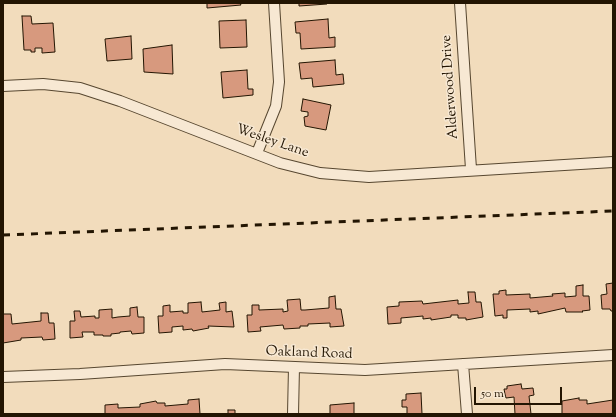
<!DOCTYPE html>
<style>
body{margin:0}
#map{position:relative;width:616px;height:417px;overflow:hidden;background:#f2dcbc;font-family:"Sorts Mill Goudy",serif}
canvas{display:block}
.frame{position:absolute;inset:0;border:4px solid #231502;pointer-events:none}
.scale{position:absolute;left:474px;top:387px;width:88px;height:18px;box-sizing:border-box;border:2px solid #231502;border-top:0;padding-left:5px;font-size:12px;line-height:14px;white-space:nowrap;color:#231502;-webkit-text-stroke:3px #f7e8d3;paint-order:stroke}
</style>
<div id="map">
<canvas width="616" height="417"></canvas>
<div class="frame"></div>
<div class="scale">50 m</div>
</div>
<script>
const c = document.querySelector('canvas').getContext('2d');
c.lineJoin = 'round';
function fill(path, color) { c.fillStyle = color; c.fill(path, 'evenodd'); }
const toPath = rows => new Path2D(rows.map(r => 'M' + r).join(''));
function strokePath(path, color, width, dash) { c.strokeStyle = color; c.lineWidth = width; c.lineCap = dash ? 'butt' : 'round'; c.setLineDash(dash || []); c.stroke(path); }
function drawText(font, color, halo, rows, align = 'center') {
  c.font = font + ' "Sorts Mill Goudy",serif'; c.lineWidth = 3; c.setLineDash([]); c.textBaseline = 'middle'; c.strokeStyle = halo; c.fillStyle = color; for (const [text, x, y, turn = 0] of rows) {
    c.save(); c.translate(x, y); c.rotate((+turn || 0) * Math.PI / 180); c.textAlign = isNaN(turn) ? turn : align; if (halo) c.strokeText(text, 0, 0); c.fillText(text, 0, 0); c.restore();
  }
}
const building = toPath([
 [207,3,240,3,241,5,207,8,207,3],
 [299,3,326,3,327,4,299,6,299,3],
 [22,16,31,16,32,24,53,23,55,52,42,53,42,48,35,48,35,52,31,52,31,50,24,50,22,16],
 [328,19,329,38,335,37,335,47,301,49,300,33,296,33,295,22,328,19],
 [246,20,247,47,220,48,219,21,246,20],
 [131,36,132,59,107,61,105,39,131,36],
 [172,45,173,74,144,72,143,49,172,45],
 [335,60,336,75,343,74,344,84,313,87,312,78,301,79,299,63,335,60],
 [247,70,248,89,253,89,253,95,223,98,221,72,247,70],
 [303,99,331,105,326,130,305,126,304,117,308,116,308,112,301,111,303,99],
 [613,283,613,311,611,311,610,309,602,309,601,295,607,294,606,284,613,283],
 [583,285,583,296,589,296,590,310,582,311,583,312,566,312,565,308,538,314,538,311,530,312,530,309,507,310,507,318,503,318,503,315,495,316,493,294,499,294,499,291,506,290,506,295,530,294,530,298,553,296,552,294,565,293,565,297,576,296,576,286,583,285],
 [468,292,475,292,476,302,481,302,483,317,466,320,466,318,458,318,458,315,451,315,451,317,431,320,431,318,423,319,423,316,401,318,401,323,388,324,387,307,399,306,399,302,422,301,423,304,458,300,458,304,469,303,468,292],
 [335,296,336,309,341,309,344,326,330,327,330,323,308,324,308,326,300,326,300,328,284,329,283,325,260,327,261,331,248,332,247,315,252,315,252,305,259,305,259,310,283,309,283,312,288,311,287,300,300,299,301,310,305,310,329,308,329,297,335,296],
 [201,302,202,312,220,310,219,303,226,302,226,312,232,311,234,327,208,326,209,328,193,331,192,329,183,330,183,326,172,327,172,332,159,333,158,316,163,316,163,306,170,305,170,312,183,311,183,313,188,313,188,303,201,302],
 [137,307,138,317,144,317,144,333,132,334,131,331,120,332,120,333,111,334,111,336,103,336,103,335,94,335,94,332,82,332,83,337,70,338,70,321,75,321,74,311,80,311,81,317,95,316,95,318,99,318,99,310,112,309,112,318,118,317,130,316,130,308,137,307],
 [41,313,48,313,49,323,54,323,55,339,43,340,42,337,21,338,21,340,3,343,3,314,11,314,12,324,41,321,41,313],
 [521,384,522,389,533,388,534,395,529,396,531,414,515,414,514,397,506,398,505,394,504,389,507,389,507,386,521,384],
 [421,393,422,414,407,414,407,407,402,407,402,400,406,400,406,394,421,393],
 [579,398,579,400,587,400,587,404,613,400,613,414,562,414,562,401,579,398],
 [199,399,200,414,105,414,105,405,118,404,118,408,140,407,140,404,156,401,157,403,165,403,165,406,188,404,188,400,199,399],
 [354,403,354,414,330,414,330,405,354,403],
 [228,410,235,410,235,414,228,414,228,410]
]);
const street = toPath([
 [460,3,471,169],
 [3,86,43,84,80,88,120,101,280,163,320,173,369,177,613,162],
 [257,153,276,106,279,82,274,3],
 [463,364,467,414],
 [3,377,80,374,225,364,365,370,613,355],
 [293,414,294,367]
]);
const rail = toPath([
 [3,235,613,211]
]);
const streetNames = [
 ["Alderwood Drive",451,87,-94],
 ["Wesley Lane",272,142,19],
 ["Oakland Road",309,354,2]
];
fill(building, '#d7997e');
strokePath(building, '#231502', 1);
strokePath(street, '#574730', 12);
strokePath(street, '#f7e8d3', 10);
strokePath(rail, '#231502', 3, [7, 7]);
drawText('14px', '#231502', '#f7e8d3', streetNames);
</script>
